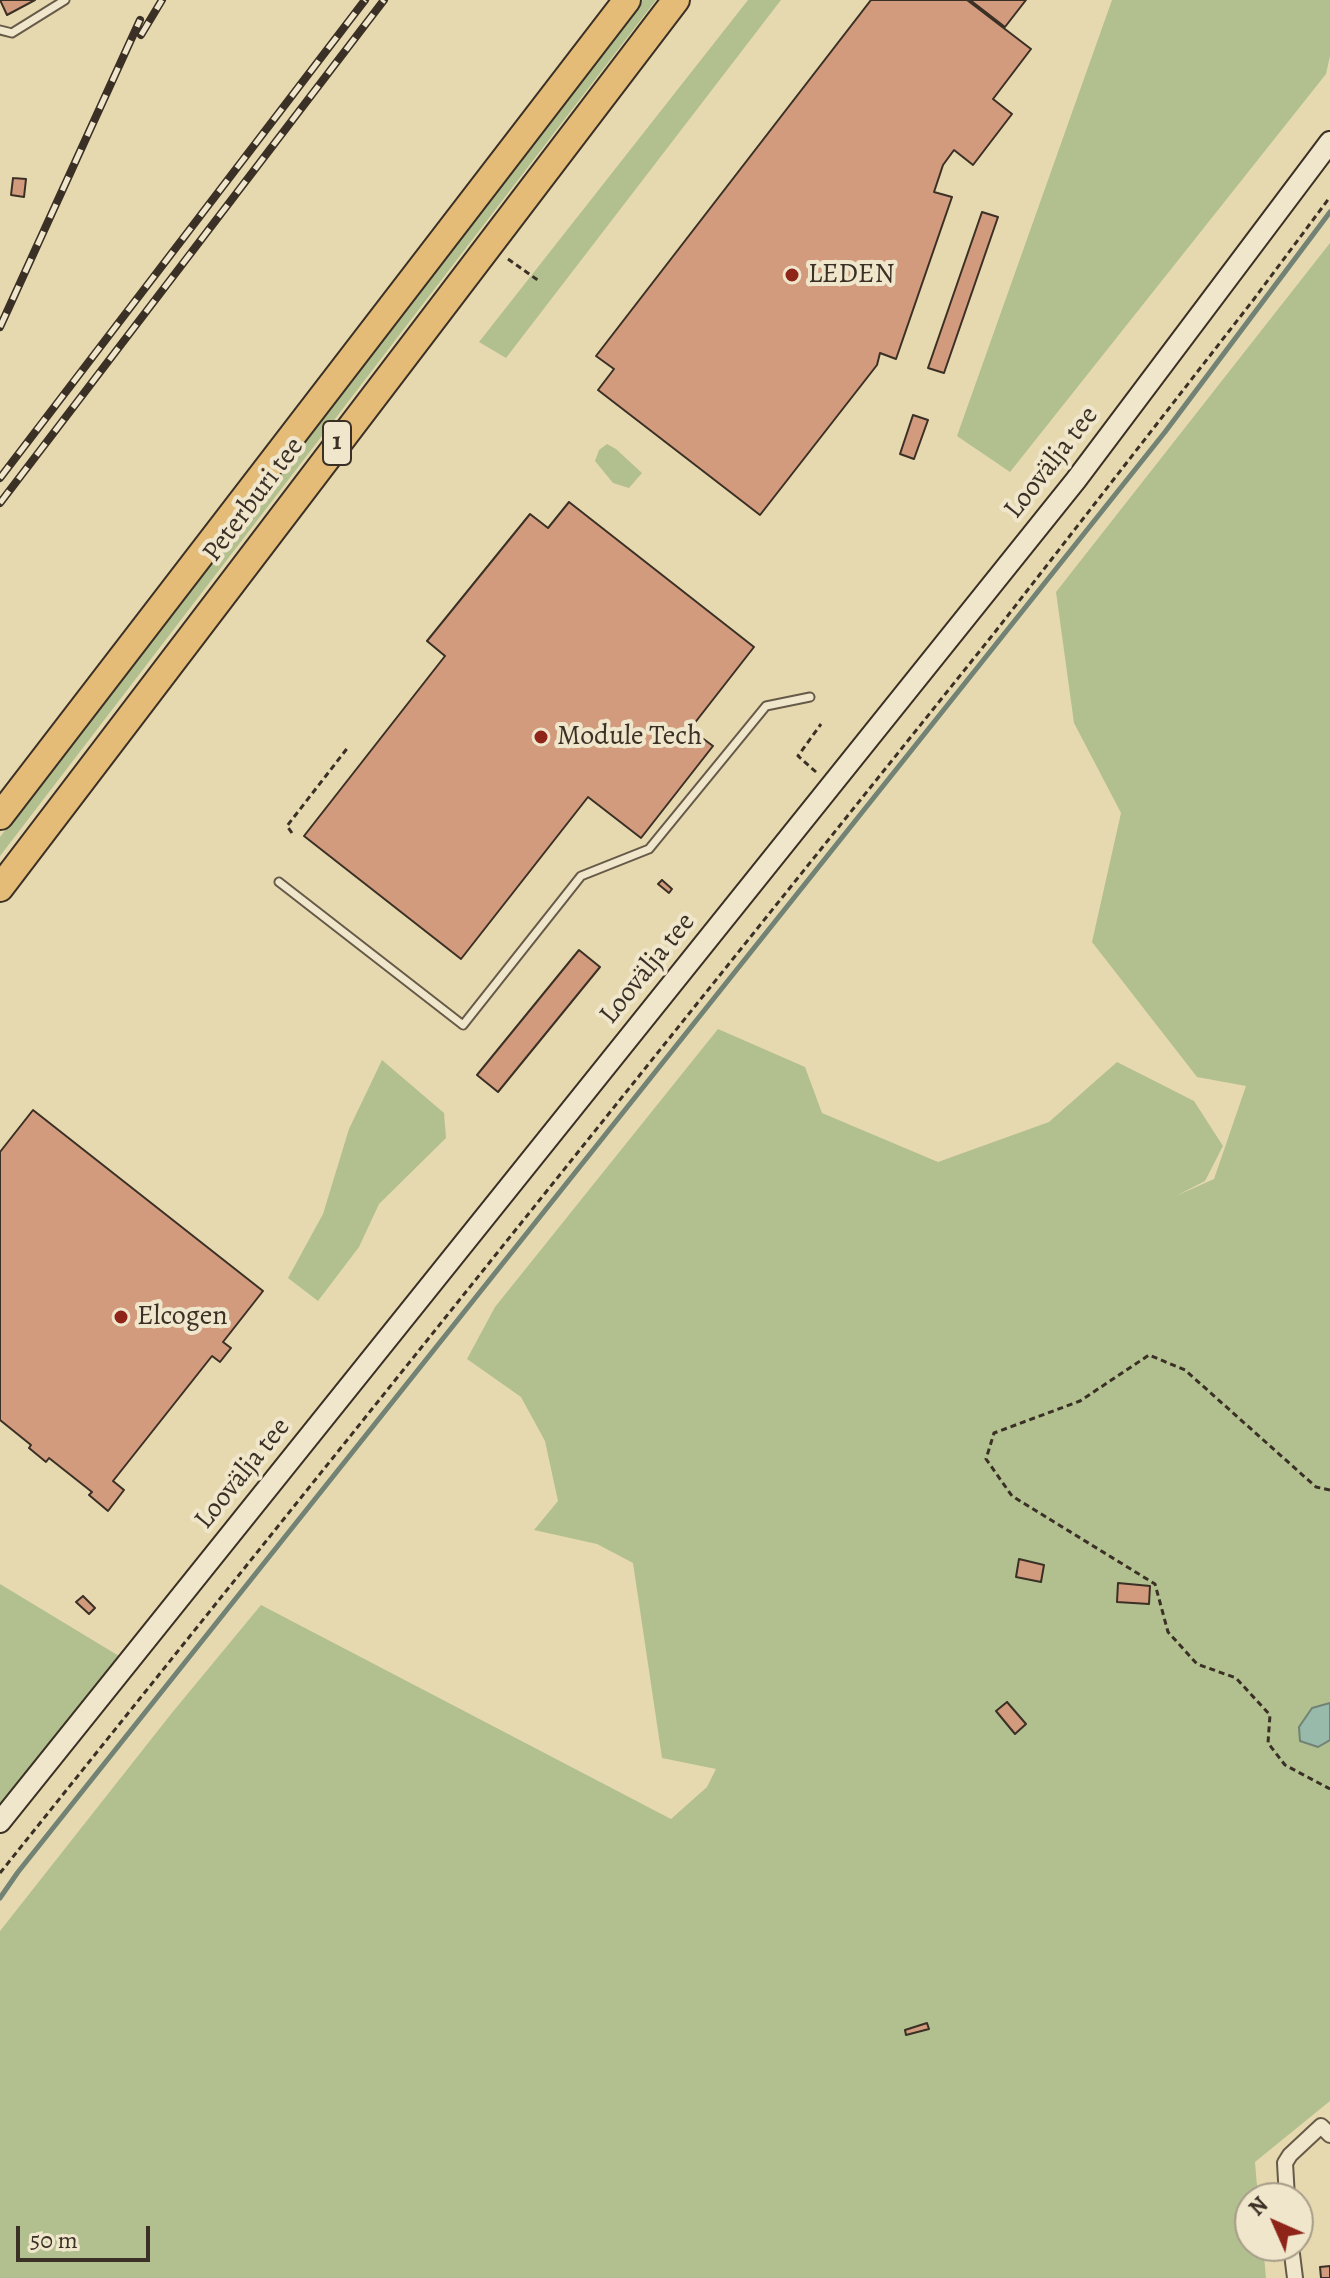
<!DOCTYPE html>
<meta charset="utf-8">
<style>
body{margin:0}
#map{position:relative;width:1330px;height:2278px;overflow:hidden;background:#e7d9af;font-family:Alegreya,serif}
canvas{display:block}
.north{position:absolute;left:1234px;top:2182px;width:80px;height:80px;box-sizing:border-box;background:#efe6cb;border:2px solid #a79d89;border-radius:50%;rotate:315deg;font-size:22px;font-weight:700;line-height:32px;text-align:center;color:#3b3025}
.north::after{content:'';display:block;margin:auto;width:28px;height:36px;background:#8f2418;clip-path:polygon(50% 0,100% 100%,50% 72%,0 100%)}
.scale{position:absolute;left:16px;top:2226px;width:134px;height:36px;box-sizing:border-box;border:4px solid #3b3025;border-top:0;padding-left:10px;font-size:24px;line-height:28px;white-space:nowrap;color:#3b3025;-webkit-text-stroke:6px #efe6cb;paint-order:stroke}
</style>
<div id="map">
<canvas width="1330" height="2278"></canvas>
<div class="north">N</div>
<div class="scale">50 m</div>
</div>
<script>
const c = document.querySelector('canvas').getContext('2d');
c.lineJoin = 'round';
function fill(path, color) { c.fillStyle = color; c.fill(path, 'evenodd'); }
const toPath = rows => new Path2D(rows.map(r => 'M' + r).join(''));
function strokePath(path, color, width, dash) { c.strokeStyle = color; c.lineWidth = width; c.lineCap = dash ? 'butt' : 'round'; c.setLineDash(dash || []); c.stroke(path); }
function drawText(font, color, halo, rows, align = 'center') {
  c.font = font + ' Alegreya,serif'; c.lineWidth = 8; c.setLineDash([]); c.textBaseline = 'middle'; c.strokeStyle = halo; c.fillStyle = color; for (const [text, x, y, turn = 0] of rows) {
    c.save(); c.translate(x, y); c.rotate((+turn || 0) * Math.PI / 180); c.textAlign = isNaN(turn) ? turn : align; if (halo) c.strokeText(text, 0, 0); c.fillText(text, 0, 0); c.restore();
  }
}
const green = toPath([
 [643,0,656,0,0,856,0,837],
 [748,0,781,0,506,358,479,342],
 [1112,0,1330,0,1330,56,1326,74,1010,472,957,436],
 [1330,243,1330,2101,1255,2162,1258,2198,1250,2198,1250,2246,1263,2246,1266,2278,0,2278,0,1931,171,1714,261,1605,671,1819,707,1787,716,1769,662,1758,633,1563,597,1544,534,1530,558,1501,545,1441,521,1397,467,1359,495,1307,718,1029,805,1067,822,1113,938,1162,1049,1122,1117,1062,1194,1101,1223,1146,1205,1181,1176,1196,1214,1179,1246,1086,1197,1077,1092,942,1121,813,1074,723,1056,592],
 [607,444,616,449,642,473,629,488,613,483,595,461,599,450],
 [382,1060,444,1113,446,1138,379,1204,359,1247,318,1301,288,1278,323,1214,349,1129],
 [0,1584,119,1656,0,1804]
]);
const water = toPath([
 [1330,1703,1330,1740,1318,1747,1300,1741,1299,1727,1312,1708,1330,1703]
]);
const stream = toPath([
 [0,1898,18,1872,1165,432,1330,212]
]);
const building = toPath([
 [0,0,35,0,7,15,0,0],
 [871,0,967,0,1031,49,993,99,1012,114,973,165,954,150,943,165,934,192,952,197,896,359,880,353,877,365,760,515,598,390,614,369,596,356,871,0],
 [970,0,1026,0,1005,27,970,0],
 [13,178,26,179,24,197,11,195,13,178],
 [982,212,998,217,944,373,928,368,982,212],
 [913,415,928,420,914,459,900,454,913,415],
 [569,502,754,647,690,729,713,746,641,838,588,797,461,959,304,836,445,656,427,641,530,514,548,528,569,502],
 [662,880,672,889,669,893,658,884,662,880],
 [579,950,600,967,498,1092,477,1075,579,950],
 [33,1110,263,1291,223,1342,231,1348,220,1362,212,1356,113,1481,124,1490,108,1511,89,1495,92,1492,49,1458,46,1462,29,1448,31,1445,0,1420,0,1152,33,1110],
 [1019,1559,1044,1565,1041,1582,1016,1577,1019,1559],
 [1118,1583,1150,1586,1149,1604,1117,1602,1118,1583],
 [83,1596,95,1608,89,1614,76,1602,83,1596],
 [1007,1702,1026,1724,1015,1734,996,1711,1007,1702],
 [927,2023,929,2029,906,2035,905,2030,927,2023],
 [1330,2266,1330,2278,1321,2278,1320,2267,1330,2266]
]);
const path = toPath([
 [508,259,539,281],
 [816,772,798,756,821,724],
 [292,833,287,826,349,746],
 [1330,1490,1316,1487,1185,1370,1149,1355,1080,1401,994,1433,986,1459,1012,1496,1155,1584,1168,1632,1197,1664,1236,1678,1270,1715,1268,1743,1285,1765,1330,1789],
 [0,1873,995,632,1254,299,1330,197]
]);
const lane = toPath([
 [0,30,12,33,65,0],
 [279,882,463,1025,581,876,649,849,766,706,810,697]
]);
const street = toPath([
 [1287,2198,1285,2163,1290,2155,1321,2126,1330,2135],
 [1291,2246,1295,2278]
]);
const secondary = toPath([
 [0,1822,1076,480,1330,142]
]);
const highway = toPath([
 [0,816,627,0],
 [0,888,676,0]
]);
const rail = toPath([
 [141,35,162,0],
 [0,327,140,20],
 [0,478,365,0],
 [0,503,384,0]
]);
const markers = [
 [792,275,8,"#8f2418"],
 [541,737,8,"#8f2418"],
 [121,1317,8,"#8f2418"]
];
const shields = [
 [337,443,28]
];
const shieldNames = [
 ["1",337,443]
];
const poiNames = [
 ["LEDEN",808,275],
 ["Module Tech",557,737],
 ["Elcogen",137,1317]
];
const streetNames = [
 ["Loovälja tee",1052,463,-52],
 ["Peterburi tee",254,500,-53],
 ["Loovälja tee",648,969,-51],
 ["Loovälja tee",243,1474,-51]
];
fill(green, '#b1c08e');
fill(water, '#97baab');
strokePath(water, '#728375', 2);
strokePath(stream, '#728375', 5);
fill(building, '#d29b7d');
strokePath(building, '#3b3025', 2);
strokePath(lane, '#665a48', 11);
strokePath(street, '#665a48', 18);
strokePath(secondary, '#3b3025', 24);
strokePath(highway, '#3b3025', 30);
strokePath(path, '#3b3025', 3, [6, 4]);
strokePath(lane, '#efe6cb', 7);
strokePath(street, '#efe6cb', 14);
strokePath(secondary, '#efe6cb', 20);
strokePath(highway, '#e4bc78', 26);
strokePath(rail, '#3b3025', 8);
strokePath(rail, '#efe6cb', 5, [15]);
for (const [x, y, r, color] of markers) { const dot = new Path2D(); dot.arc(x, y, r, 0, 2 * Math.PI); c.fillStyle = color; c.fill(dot); strokePath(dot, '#efe6cb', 3); }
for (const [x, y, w] of shields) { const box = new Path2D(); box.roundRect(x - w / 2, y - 22, w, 44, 6); c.fillStyle = '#efe6cb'; c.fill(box); strokePath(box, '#3b3025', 2); }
drawText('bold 26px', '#3b3025', null, shieldNames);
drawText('28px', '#3b3025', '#efe6cb', poiNames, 'left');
drawText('28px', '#3b3025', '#efe6cb', streetNames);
</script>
